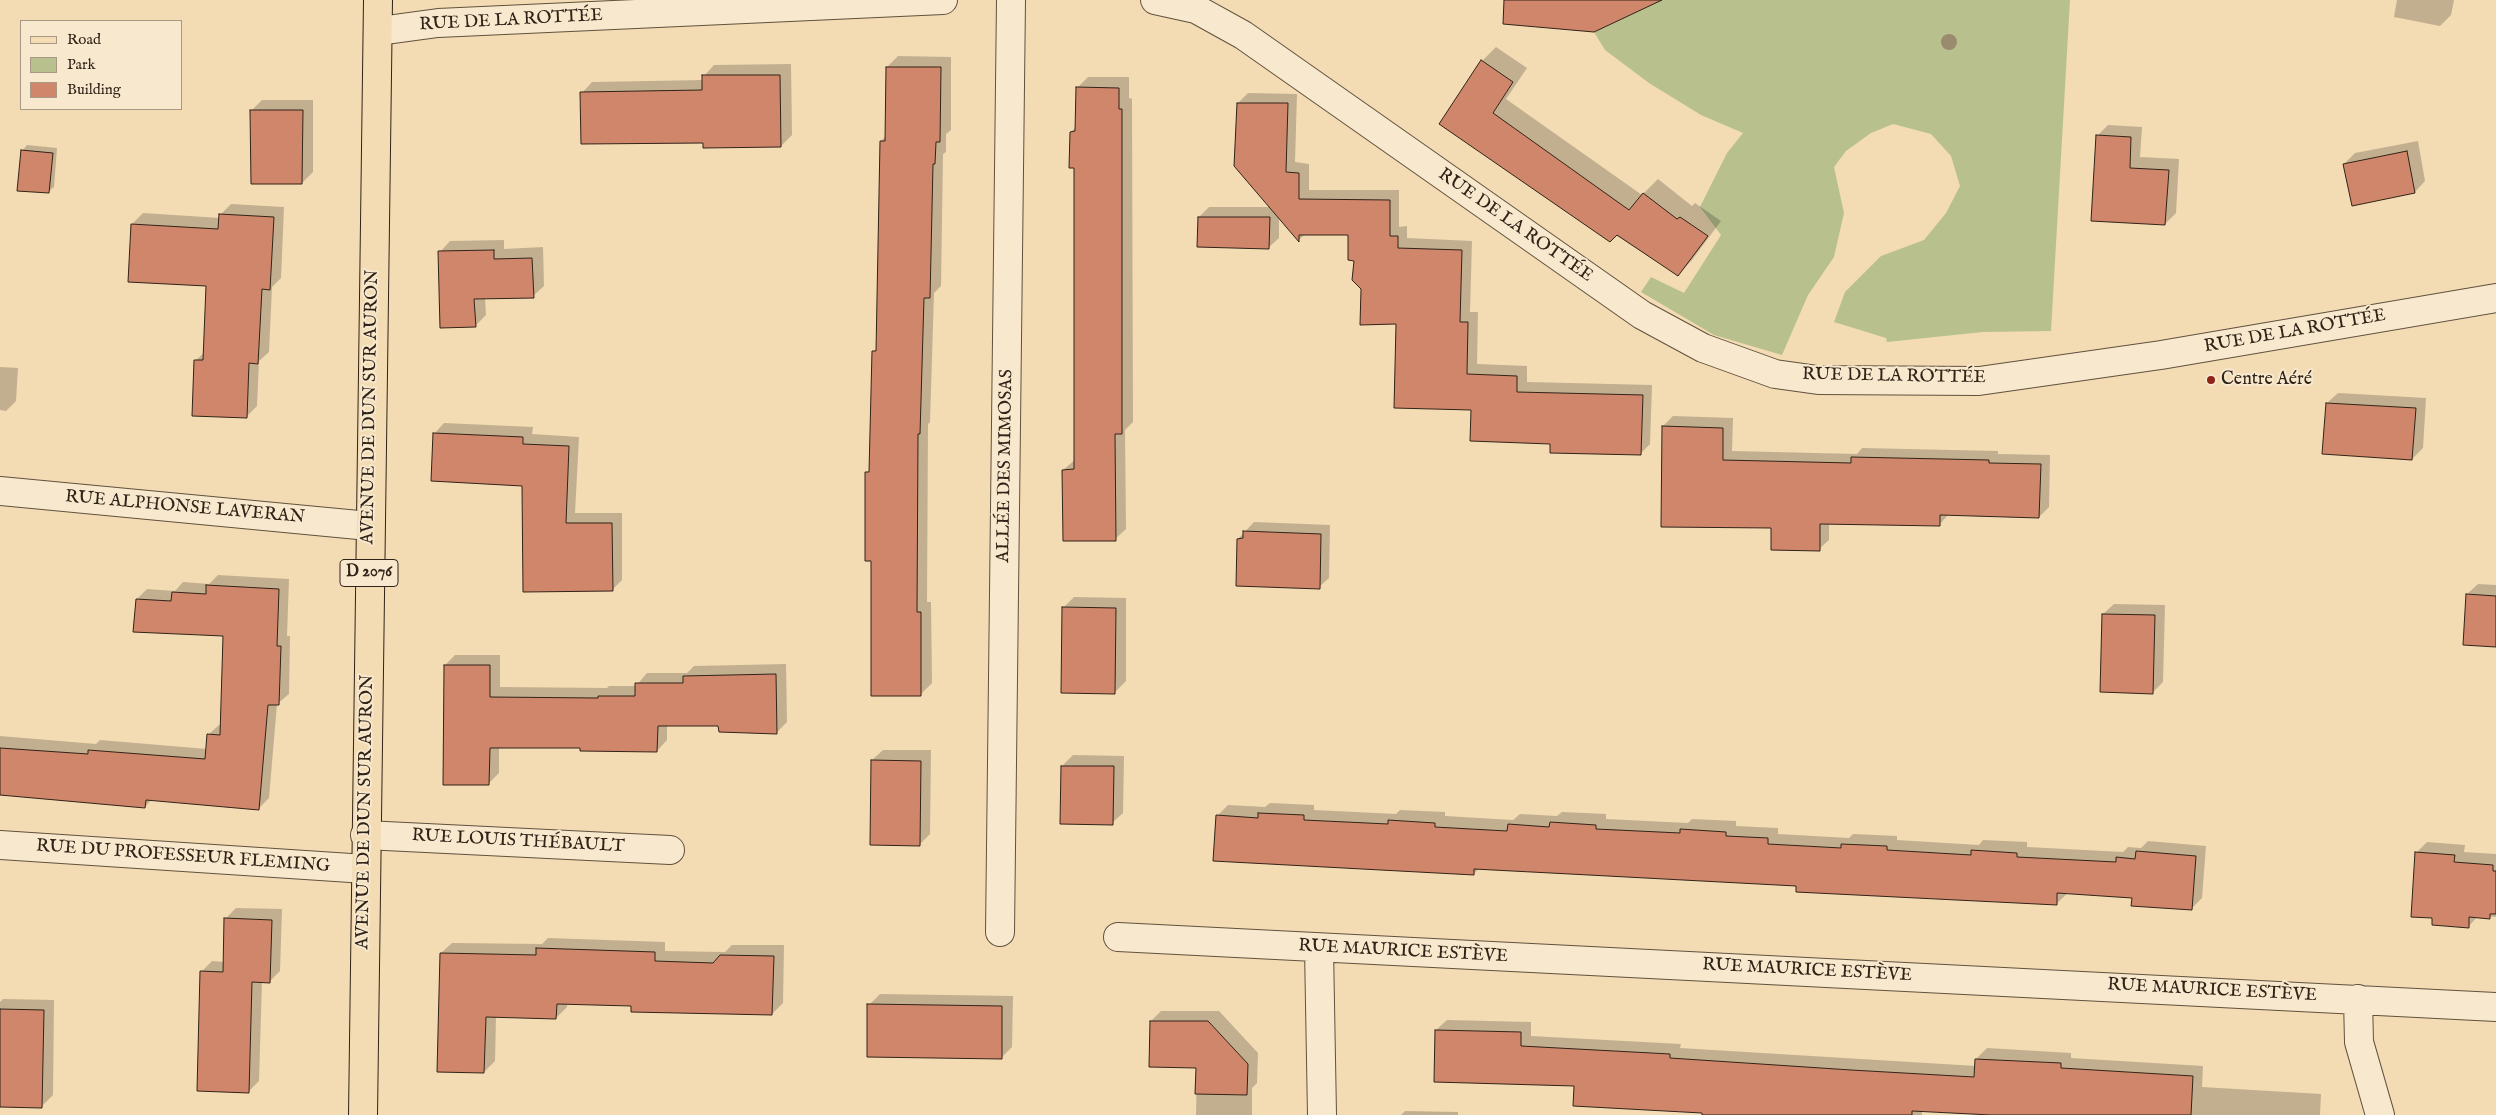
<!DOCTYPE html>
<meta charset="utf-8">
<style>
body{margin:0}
#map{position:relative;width:2496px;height:1115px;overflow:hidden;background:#f3dbb3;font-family:"IM FELL English",serif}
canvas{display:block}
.legend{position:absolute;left:20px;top:20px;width:162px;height:90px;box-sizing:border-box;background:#f7e8ce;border:1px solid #a79985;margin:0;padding:6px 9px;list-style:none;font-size:15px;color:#302317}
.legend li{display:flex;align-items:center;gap:10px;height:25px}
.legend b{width:25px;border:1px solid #a79985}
</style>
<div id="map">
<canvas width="2496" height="1115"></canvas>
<ul class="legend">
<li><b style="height:6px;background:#f3dbb3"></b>Road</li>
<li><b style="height:14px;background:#b8c18e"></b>Park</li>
<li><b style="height:14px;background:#d0866b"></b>Building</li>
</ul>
</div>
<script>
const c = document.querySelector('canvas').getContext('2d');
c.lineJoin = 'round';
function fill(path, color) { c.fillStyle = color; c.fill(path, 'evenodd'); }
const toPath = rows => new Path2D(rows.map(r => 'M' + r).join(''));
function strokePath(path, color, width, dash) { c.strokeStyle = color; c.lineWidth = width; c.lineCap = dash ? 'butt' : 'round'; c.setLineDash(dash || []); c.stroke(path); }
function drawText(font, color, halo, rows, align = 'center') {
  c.font = font + ' "IM FELL English",serif'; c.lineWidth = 4; c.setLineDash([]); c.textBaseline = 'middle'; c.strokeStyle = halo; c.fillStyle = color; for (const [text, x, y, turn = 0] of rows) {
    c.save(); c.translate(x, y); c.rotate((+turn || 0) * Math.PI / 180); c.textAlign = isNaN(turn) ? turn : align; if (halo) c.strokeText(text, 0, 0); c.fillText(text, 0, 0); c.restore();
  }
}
const green = toPath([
 [1608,0,2070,0,2051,331,1983,332,1887,342,1886,338,1834,322,1845,292,1881,256,1924,240,1946,213,1960,186,1951,156,1931,134,1893,124,1871,133,1846,151,1834,167,1844,213,1834,257,1808,295,1782,355,1714,335,1641,292,1651,277,1684,293,1721,235,1700,207,1727,153,1743,133,1701,115,1649,83,1605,50,1594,32,1608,25]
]);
const shadow = toPath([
 [2397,0,2454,0,2451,15,2440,26,2394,17],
 [1496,47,1527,68,1506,99,1642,195,1658,179,1692,206,1695,203,1721,221,1692,260,1678,275,1440,123,1482,61],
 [898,56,951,57,951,130,946,134,946,152,943,154,941,286,934,293,930,422,928,424,927,602,931,602,932,683,921,694,872,560,867,473,870,470,873,352,877,348,881,141,886,136,887,67],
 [791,64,792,135,781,146,704,142,582,93,592,82,704,80,704,76,714,65],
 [1088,77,1129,77,1129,98,1132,99,1133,422,1125,430,1126,529,1115,539,1063,470,1076,459,1076,167,1071,132,1076,127,1077,88],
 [1248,93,1297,94,1295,162,1309,164,1309,190,1399,190,1399,227,1407,226,1407,238,1472,241,1470,312,1478,312,1477,364,1527,366,1527,382,1652,385,1650,444,1640,454,1551,443,1472,409,1398,323,1363,288,1349,234,1306,233,1299,240,1279,217,1279,238,1268,248,1199,217,1209,207,1271,207,1238,103],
 [262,100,313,100,313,172,302,183,252,110],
 [2108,125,2142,127,2140,157,2179,159,2176,213,2165,224,2097,136],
 [2418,141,2425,181,2415,192,2344,164,2355,153],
 [27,145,57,148,54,187,48,192,22,151],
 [231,204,284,207,281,278,272,287,269,352,259,361,257,406,246,417,195,361,205,352,208,285,132,224,143,213,220,218,220,215],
 [504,240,504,249,543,247,544,286,533,296,485,298,486,315,475,326,440,252,450,241],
 [0,367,18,368,16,401,6,411,0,410],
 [2338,393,2426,398,2423,448,2412,459,2327,403],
 [1673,416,1733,418,1732,451,1857,454,1862,448,1998,451,1998,454,2050,455,2049,507,2039,517,1949,514,1939,525,1829,523,1829,540,1819,549,1773,527,1663,426],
 [444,423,533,427,532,434,579,437,575,513,622,513,622,580,612,590,523,485,434,434],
 [1254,522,1330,525,1329,578,1319,587,1238,539],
 [218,575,289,579,287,636,290,636,289,694,277,704,269,798,259,808,152,799,145,807,0,795,0,736,96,744,100,740,207,749,208,735,219,725,222,725,224,635,137,599,147,589,175,591,183,582,209,584],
 [2478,584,2496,585,2496,646,2467,594],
 [1074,597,1126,598,1126,681,1115,692,1063,608],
 [2114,604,2165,605,2163,682,2153,692,2103,614],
 [455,655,500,655,500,687,607,688,609,686,636,686,647,673,687,673,694,666,786,664,787,722,776,733,719,725,667,725,667,740,657,751,582,747,499,747,499,773,488,784,445,665],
 [883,750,931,750,930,834,920,844,872,760],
 [1073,755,1124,756,1123,813,1112,823,1062,766],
 [1270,803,1314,805,1314,810,1396,814,1400,810,1445,812,1445,816,1513,820,1520,814,1557,816,1562,812,1606,814,1606,819,1688,823,1692,819,1736,821,1736,826,1778,828,1778,834,1849,838,1853,834,1897,836,1897,840,1979,845,1983,840,2027,842,2027,847,2123,852,2128,847,2141,848,2148,841,2206,846,2202,898,2191,909,2133,897,2068,893,2056,904,1798,885,1479,868,1474,874,1217,816,1228,805,1265,807],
 [2427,842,2465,845,2464,852,2496,854,2496,917,2478,916,2468,927,2416,853],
 [236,908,282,909,280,971,269,982,262,981,259,1081,249,1091,201,972,212,961,224,962,225,919],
 [548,938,665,942,665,951,725,952,732,945,784,945,783,1003,772,1014,633,1004,567,1003,567,1007,556,1018,496,1016,495,1061,484,1072,441,953,452,943,542,944],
 [880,994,1013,996,1012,1047,1001,1058,869,1005],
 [3,999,54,1000,53,1095,42,1106,0,1106,0,1002],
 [1161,1011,1219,1011,1258,1053,1257,1083,1252,1088,1252,1115,1196,1115,1197,1067,1151,1021],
 [1447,1020,1531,1022,1531,1036,1681,1044,1680,1048,1976,1066,1976,1059,1987,1048,2071,1053,2071,1058,2203,1066,2202,1087,2321,1094,2320,1115,2014,1115,1922,1110,1922,1115,1703,1115,1704,1112,1576,1084,1436,1030],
 [1405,1111,1458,1112,1458,1115,1401,1115]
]);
const building = toPath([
 [1504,0,1662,0,1594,32,1503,24,1504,0],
 [1481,60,1513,82,1493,113,1629,210,1643,193,1677,219,1680,217,1708,236,1678,276,1617,235,1610,242,1439,124,1481,60],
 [886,67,941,67,940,142,936,142,935,164,933,164,930,298,924,298,920,434,918,434,917,612,921,612,921,696,871,696,871,561,865,561,865,472,869,472,872,351,876,351,880,141,885,141,886,67],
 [702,75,780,75,781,147,703,148,703,143,581,144,580,92,702,90,702,75],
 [1076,87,1119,88,1119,109,1122,109,1122,434,1115,434,1116,541,1063,541,1062,470,1074,469,1074,168,1069,168,1070,132,1075,131,1076,87],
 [1237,103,1288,103,1286,172,1299,173,1299,199,1390,200,1390,236,1398,236,1398,248,1462,250,1460,322,1468,322,1467,374,1517,376,1517,392,1643,395,1641,455,1550,453,1550,444,1470,441,1471,410,1394,408,1396,324,1360,325,1361,289,1352,280,1354,261,1348,260,1348,235,1299,235,1299,242,1234,166,1237,103],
 [250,110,303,110,302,184,251,184,250,110],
 [2096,135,2131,137,2130,168,2169,170,2165,225,2091,221,2096,135],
 [21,150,53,153,49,193,17,191,21,150],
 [2407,151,2415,193,2352,206,2343,164,2407,151],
 [219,214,274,217,270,290,262,289,258,364,249,363,247,418,192,416,194,360,203,360,206,286,128,282,131,224,218,229,219,214],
 [1198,217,1270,217,1269,249,1197,247,1198,217],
 [494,250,494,259,532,258,534,298,474,299,476,327,440,328,438,251,494,250],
 [2326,403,2416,408,2412,460,2322,454,2326,403],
 [1662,426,1723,428,1723,460,1851,463,1851,457,1989,460,1989,463,2041,464,2039,518,1940,515,1940,526,1820,524,1820,551,1771,550,1771,528,1661,527,1662,426],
 [433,433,523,437,523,444,569,446,566,523,612,523,613,591,523,592,522,486,431,481,433,433],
 [1243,531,1321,534,1320,589,1236,586,1237,539,1243,538,1243,531],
 [206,585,279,589,277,646,281,646,279,705,268,705,259,810,146,800,145,808,0,795,0,748,88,754,88,750,205,759,207,734,220,735,223,636,133,632,136,599,171,601,172,592,206,594,206,585],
 [2466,594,2496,596,2496,647,2463,645,2466,594],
 [1062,607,1116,608,1115,694,1061,693,1062,607],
 [2102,614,2155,615,2153,694,2100,692,2102,614],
 [444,665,490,665,490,697,598,698,598,696,635,696,635,683,683,683,683,676,776,674,777,734,719,732,718,726,658,726,657,752,580,751,580,748,490,748,489,785,443,785,444,665],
 [871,760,921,761,920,846,870,845,871,760],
 [1061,766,1114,766,1113,825,1060,824,1061,766],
 [1258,813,1304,815,1304,820,1388,824,1388,820,1435,823,1435,827,1507,831,1508,824,1549,827,1550,822,1596,825,1596,829,1680,833,1680,829,1726,832,1726,836,1768,838,1768,844,1841,848,1841,844,1887,846,1887,850,1971,855,1971,850,2017,853,2017,857,2116,862,2116,857,2135,859,2136,851,2196,856,2192,910,2131,906,2132,898,2057,893,2057,905,1796,892,1796,886,1570,874,1474,869,1474,875,1213,861,1216,815,1258,818,1258,813],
 [2415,852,2455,855,2454,862,2493,865,2493,871,2496,871,2496,914,2490,914,2490,919,2469,917,2469,928,2432,925,2432,918,2411,917,2415,852],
 [224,918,272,920,270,983,252,982,249,1093,197,1091,200,971,223,972,224,918],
 [536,948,655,952,655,961,713,963,720,955,774,956,772,1015,631,1012,631,1006,557,1004,556,1019,486,1017,484,1073,437,1072,440,953,536,955,536,948],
 [867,1004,1002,1006,1002,1059,867,1057,867,1004],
 [0,1009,44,1010,42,1108,0,1107,0,1009],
 [1150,1021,1208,1021,1248,1064,1247,1095,1195,1094,1196,1068,1149,1067,1150,1021],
 [1435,1030,1521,1032,1521,1046,1670,1054,1670,1058,1851,1070,1974,1077,1975,1059,2061,1063,2061,1068,2193,1076,2191,1115,1991,1115,1912,1111,1912,1115,1702,1115,1702,1113,1573,1106,1574,1086,1434,1082,1435,1030]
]);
const minor = toPath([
 [1155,0,1196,9,1243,35,1642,315,1703,348,1775,374,1818,380,1979,381,2161,355,2496,298],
 [379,31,438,23,943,0],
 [0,491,369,526],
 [365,835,670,850],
 [0,845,366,869],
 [1000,932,1011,0],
 [1118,937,2496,1007],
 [1319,948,1322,1115],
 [2358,999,2359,1042,2380,1115]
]);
const major = toPath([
 [363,1115,378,0]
]);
const trees = [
 [1949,42]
];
const markers = [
 [2211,380,5,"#8f2418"]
];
const shields = [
 [369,573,58]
];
const shieldNames = [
 ["D 2076",369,573]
];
const streetNames = [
 ["RUE DE LA ROTTÉE",511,21,-3],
 ["RUE DE LA ROTTÉE",1515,226,35],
 ["RUE DE LA ROTTÉE",2295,332,-10],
 ["RUE DE LA ROTTÉE",1894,377,1],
 ["AVENUE DE DUN SUR AURON",371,407,-89],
 ["ALLÉE DES MIMOSAS",1006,466,-89],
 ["RUE ALPHONSE LAVERAN",185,508,5],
 ["AVENUE DE DUN SUR AURON",366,812,-89],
 ["RUE LOUIS THÉBAULT",518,842,3],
 ["RUE DU PROFESSEUR FLEMING",183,857,4],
 ["RUE MAURICE ESTÈVE",1403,952,3],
 ["RUE MAURICE ESTÈVE",1807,971,3],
 ["RUE MAURICE ESTÈVE",2212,991,3]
];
const poiNames = [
 ["Centre Aéré",2221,380]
];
fill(green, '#b8c18e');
fill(shadow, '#0003');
fill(building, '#d0866b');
strokePath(building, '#302317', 1);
strokePath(minor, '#61513e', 30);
strokePath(major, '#302317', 30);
strokePath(minor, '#f7e8ce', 28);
strokePath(major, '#f3dbb3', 28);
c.fillStyle = '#9a8b6e';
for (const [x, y] of trees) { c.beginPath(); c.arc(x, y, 8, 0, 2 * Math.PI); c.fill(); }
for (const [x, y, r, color] of markers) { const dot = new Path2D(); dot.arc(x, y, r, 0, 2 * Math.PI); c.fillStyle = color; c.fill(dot); strokePath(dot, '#f7e8ce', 2); }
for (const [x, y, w] of shields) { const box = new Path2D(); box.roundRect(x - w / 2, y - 13.5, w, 27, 4); c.fillStyle = '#f7e8ce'; c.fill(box); strokePath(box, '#302317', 1); }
drawText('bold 16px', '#302317', null, shieldNames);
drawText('18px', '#302317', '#f7e8ce', streetNames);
drawText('18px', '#302317', '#f7e8ce', poiNames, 'left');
</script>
